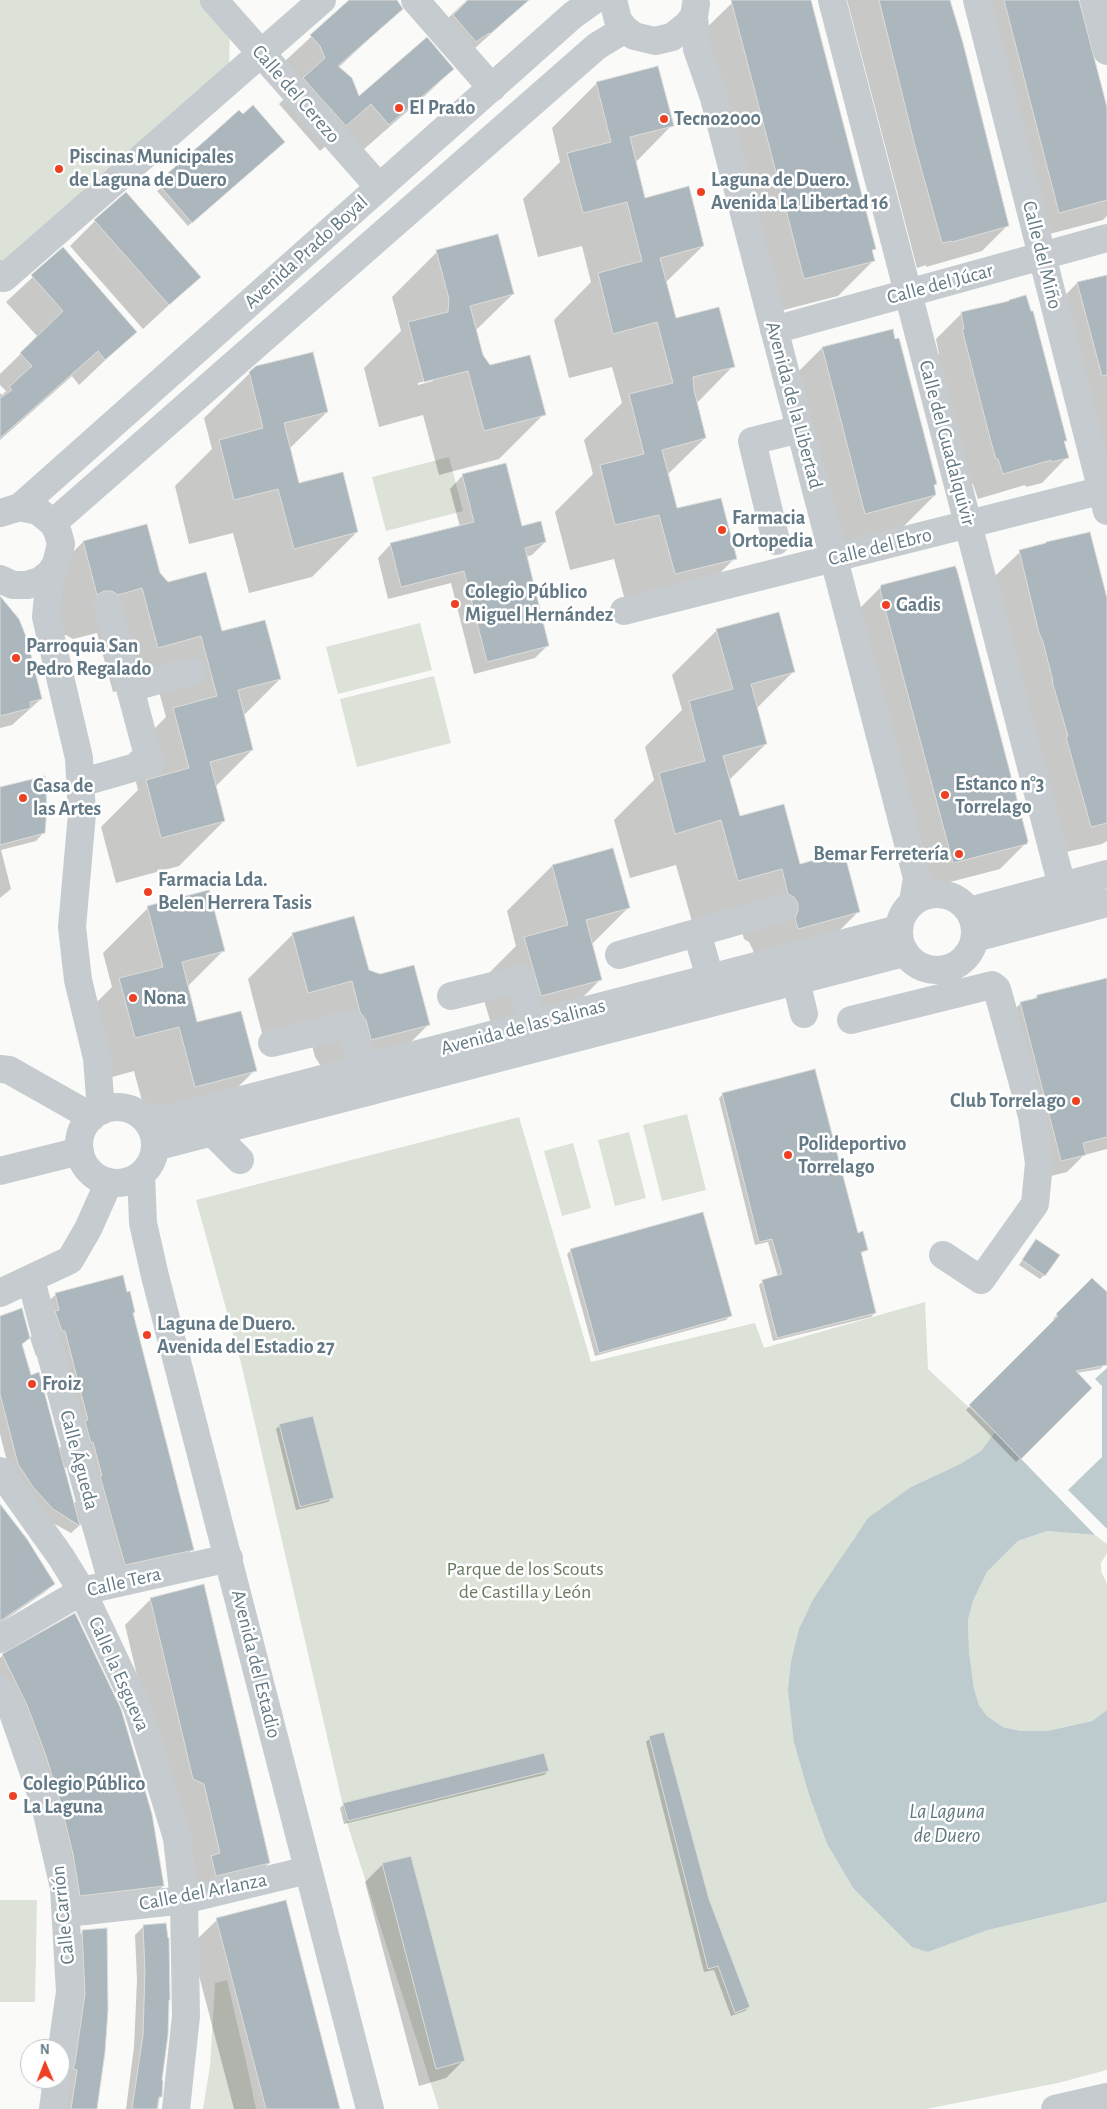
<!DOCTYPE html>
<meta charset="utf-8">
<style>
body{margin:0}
#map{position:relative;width:1107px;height:2109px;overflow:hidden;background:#fafaf8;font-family:"Alegreya Sans",sans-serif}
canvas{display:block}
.north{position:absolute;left:20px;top:2039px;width:50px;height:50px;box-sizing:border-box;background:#fff;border:1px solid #c1c9ce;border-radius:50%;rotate:359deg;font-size:14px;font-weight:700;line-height:20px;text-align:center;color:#637985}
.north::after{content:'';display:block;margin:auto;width:18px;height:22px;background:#ee4123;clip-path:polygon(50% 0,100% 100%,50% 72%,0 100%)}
</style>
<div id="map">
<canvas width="1107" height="2109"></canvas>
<div class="north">N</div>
</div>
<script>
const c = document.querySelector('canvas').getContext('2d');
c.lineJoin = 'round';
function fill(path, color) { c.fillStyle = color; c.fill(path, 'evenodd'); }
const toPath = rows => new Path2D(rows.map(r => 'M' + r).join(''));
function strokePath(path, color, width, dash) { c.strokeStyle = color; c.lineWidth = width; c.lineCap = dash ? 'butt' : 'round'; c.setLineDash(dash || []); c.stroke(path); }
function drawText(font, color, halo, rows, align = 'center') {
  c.font = font + ' "Alegreya Sans",sans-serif'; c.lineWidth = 5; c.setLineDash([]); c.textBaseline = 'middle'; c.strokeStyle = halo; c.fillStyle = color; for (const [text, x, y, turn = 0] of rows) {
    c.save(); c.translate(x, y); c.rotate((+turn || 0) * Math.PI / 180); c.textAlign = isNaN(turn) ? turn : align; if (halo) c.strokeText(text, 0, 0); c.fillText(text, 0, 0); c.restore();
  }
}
const green = toPath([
 [0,0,206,0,230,27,229,73,0,265],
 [449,457,463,511,386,531,372,477],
 [420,623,432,670,338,694,326,647],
 [434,676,451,743,357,767,340,699],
 [687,1114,706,1190,662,1201,643,1125],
 [519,1117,591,1362,755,1323,764,1348,925,1302,928,1369,995,1432,981,1451,960,1464,911,1487,854,1538,842,1559,794,1743,809,1795,827,1844,853,1888,928,1952,988,1930,1107,1902,1107,2070,1058,2083,926,2109,439,2109,347,1823,241,1363,196,1200],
 [629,1132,646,1198,615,1206,598,1140],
 [573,1143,591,1208,562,1216,544,1151],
 [1047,1531,1095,1535,1107,1544,1107,1553,1101,1563,1101,1571,1107,1584,1107,1710,1092,1721,1047,1731,1021,1731,1003,1727,987,1716,979,1705,974,1689,969,1651,968,1620,973,1601,987,1572,1018,1541],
 [0,1900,37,1900,35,2002,0,2002],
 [227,1980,247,2066,256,2109,203,2109,210,2066,215,1983]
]);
const water = toPath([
 [1107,1368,1107,1529,1068,1490,1102,1457,1102,1386,1095,1379],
 [995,1432,1095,1535,1047,1531,1018,1541,987,1572,973,1601,968,1620,969,1651,974,1689,979,1705,987,1716,1003,1727,1021,1731,1047,1731,1092,1721,1107,1710,1107,1902,988,1930,928,1952,912,1947,853,1888,827,1844,809,1795,794,1743,788,1690,791,1662,799,1629,814,1598,868,1518,911,1487,960,1464,981,1451]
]);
const shadow = toPath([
 [351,0,395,0,401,9,338,68,359,98,453,69,427,94,363,150,345,129,320,151,279,104,300,83,285,61],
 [467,0,528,0,474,49,447,19],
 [742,0,809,0,874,249,872,252,874,260,838,296,768,314,696,38,732,3],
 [847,0,949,0,1008,225,982,251,926,267,926,265,917,268],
 [972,0,1077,0,1107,115,1107,216,1103,220,1034,238],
 [597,83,672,125,635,163,644,199,703,246,665,283,675,319,733,366,696,404,705,438,667,475,676,510,735,558,690,603,630,619,614,559,570,570,555,512,593,474,584,440,622,403,612,367,569,378,554,320,591,282,582,246,538,257,523,199,560,162,552,128],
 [239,112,280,146,188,226,157,191,168,182,165,178,168,174],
 [95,221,199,277,143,329,70,246],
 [63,249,135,332,79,385,72,376,0,440,0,393,2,395,6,391,0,385,0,374,38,337,6,302],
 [437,252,513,294,475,331,482,355,489,366,544,414,499,459,439,475,423,415,379,427,364,368,401,331,392,297],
 [433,379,433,381,418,385,418,383],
 [1107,276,1107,466,1052,309,1077,283],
 [962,313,1065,440,1063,442,1067,457,1042,483,1026,487,1025,485,978,499,973,484,970,484,937,356,939,354,936,339],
 [892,330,935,495,899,531,830,549,786,384,822,348],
 [250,373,327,412,289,449,298,485,357,532,312,577,249,593,233,533,189,544,175,486,212,449,204,418],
 [463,475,521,527,545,542,532,555,525,557,548,645,535,658,474,674,451,583,388,599,378,558,391,544,460,527,450,489],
 [83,542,159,574,221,633,280,679,243,716,252,750,215,787,224,821,179,866,116,883,101,827,138,790,129,754,166,717,156,681,113,692,97,633,73,639,66,635,58,635,38,587],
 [1020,552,1107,603,1107,841,1102,844,1066,852,994,577],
 [881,587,1026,843,1000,869,927,888,856,612],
 [0,603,41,699,12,725,0,728],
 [717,630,793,672,756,709,766,744,729,780,739,818,858,912,813,957,754,957,753,950,749,942,744,939,737,914,693,925,676,865,630,878,614,820,654,780,645,747,682,710,672,675],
 [0,789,44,832,36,841,1,850,11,889,0,898],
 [612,850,628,908,591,945,600,980,555,1025,496,1041,479,983,516,946,507,911,552,866],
 [148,908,224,950,187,987,196,1024,255,1070,210,1115,150,1131,134,1071,90,1083,75,1024,112,987,103,953],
 [293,934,428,1025,383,1070,321,1066,315,1057,307,1025,263,1037,248,979],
 [1107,979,1107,1149,1084,1155,1067,1172,1043,1178,1003,1020,1021,1003,1033,1000,1037,996],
 [723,1094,857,1234,867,1250,860,1254,875,1313,871,1317,773,1341,759,1285,763,1281,778,1277,768,1242,755,1245,719,1098],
 [1033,1244,1044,1275,1040,1279,1019,1265],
 [571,1250,730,1316,726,1320,595,1356,567,1254],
 [1092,1280,1107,1294,1107,1362,1100,1369,1076,1373,1091,1388,1016,1462,966,1410,1055,1321,1053,1319],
 [56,1294,132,1314,192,1550,167,1575,100,1590,81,1524,71,1533,44,1518,10,1473,0,1434,0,1317,29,1338,21,1345,30,1376,59,1449,62,1445,39,1356,36,1356,30,1338,34,1334,30,1320],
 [68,1467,77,1501,73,1504,64,1468],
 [280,1425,332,1498,328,1502,296,1510,276,1429],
 [0,1506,53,1584,45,1592,0,1623],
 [151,1599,269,1863,243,1888,191,1901,125,1625],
 [3,1655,163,1886,154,1895,72,1904,0,1676,0,1658],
 [650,1738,708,1899,749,2007,745,2011,731,2016,714,1970,704,1972,646,1742],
 [548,1771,544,1775,344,1824,340,1808,344,1804],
 [383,1864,463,2061,446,2078,419,2086,365,1882],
 [217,1920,339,2109,234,2109,191,1945],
 [144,1926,160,2081,162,2082,158,2109,126,2109,134,2047,137,1980,135,1935],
 [83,1932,95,2109,64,2109,74,1940]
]);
const building = toPath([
 [349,0,397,0,403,9,338,66,352,78,359,96,427,37,454,69,389,125,371,104,346,126,303,78,325,58,320,46,310,35,349,0],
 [468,0,529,0,490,34,489,33,476,42,453,15,468,0],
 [731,0,811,0,876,249,872,250,875,261,804,279,731,0],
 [879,0,950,0,963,43,1009,226,952,242,951,241,942,243,916,150,879,0],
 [1004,0,1079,0,1107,107,1107,200,1059,213,1004,0],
 [658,66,674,126,630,137,645,198,689,186,704,246,660,258,676,318,719,307,735,367,693,377,694,390,706,438,662,450,677,508,721,498,737,559,675,574,659,515,615,525,600,465,644,454,629,394,673,383,657,322,613,334,598,273,642,261,627,202,583,213,567,153,611,142,596,82,658,66],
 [253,105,285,142,192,223,160,186,171,177,168,173,208,138,239,110,243,114,253,105],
 [126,192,201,277,169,305,94,220,126,192],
 [498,234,514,294,470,306,483,355,490,365,530,355,546,415,484,431,468,371,424,382,408,322,448,312,449,299,436,250,498,234],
 [63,247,137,332,105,360,98,351,0,438,0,398,12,390,9,387,32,366,20,353,63,311,31,275,63,247],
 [1107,275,1107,375,1102,376,1077,282,1107,275],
 [1026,295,1031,311,1033,311,1067,441,1064,441,1069,458,1051,462,1051,460,1003,474,998,459,996,459,990,438,962,329,964,329,961,312,1009,301,1009,300,1026,295],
 [893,329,895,339,899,338,937,484,934,485,936,495,865,514,822,347,893,329],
 [313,352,328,412,284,423,299,483,343,472,358,532,294,549,278,489,234,500,219,440,263,428,249,372,256,366,313,352],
 [506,463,522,526,541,521,546,542,525,548,549,646,487,662,464,571,401,587,390,543,474,522,462,474,506,463],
 [147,524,160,573,168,582,206,572,222,631,265,620,281,679,238,690,253,750,210,762,225,821,161,838,146,780,189,768,173,708,217,696,201,636,158,648,142,588,118,595,112,591,104,591,97,595,83,541,147,524],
 [1090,532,1107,598,1107,823,1091,827,1066,737,1068,736,1052,681,1053,681,1043,642,1039,633,1019,550,1046,543,1046,542,1090,532],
 [955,566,957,570,1028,841,1027,844,953,863,880,590,881,585,955,566],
 [0,596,19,619,27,639,42,699,30,702,31,708,0,716,0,596],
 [779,612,795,672,751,684,767,744,723,756,740,816,784,804,800,864,844,852,860,912,798,929,795,918,798,911,798,904,794,897,788,894,782,869,738,881,721,820,675,834,659,773,705,761,689,701,733,689,716,629,779,612],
 [45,776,47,809,45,833,0,845,0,787,45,776],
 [613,848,630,908,586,920,602,980,541,996,524,937,568,925,552,865,613,848],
 [209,890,225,951,182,962,197,1022,241,1011,257,1071,195,1087,179,1027,135,1038,119,978,163,967,147,906,209,890],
 [354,916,369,970,380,974,414,965,430,1025,371,1040,366,1020,360,1012,352,981,308,993,292,933,354,916],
 [1107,978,1107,1137,1083,1143,1086,1155,1061,1161,1020,1002,1037,998,1037,995,1107,978],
 [815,1069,858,1233,863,1231,868,1250,861,1252,876,1313,777,1338,762,1280,782,1274,772,1239,759,1242,722,1093,815,1069],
 [703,1212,732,1316,599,1353,570,1249,703,1212],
 [1036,1239,1060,1255,1045,1276,1022,1260,1036,1239],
 [123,1275,127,1292,130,1291,135,1312,133,1313,194,1550,125,1565,100,1476,102,1476,93,1442,91,1443,85,1421,88,1420,65,1331,62,1331,55,1311,59,1310,55,1293,123,1275],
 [1092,1278,1107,1292,1107,1365,1076,1371,1092,1388,1021,1459,969,1405,1058,1316,1056,1314,1092,1278],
 [22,1308,30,1338,22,1344,31,1375,39,1372,80,1526,53,1509,33,1487,18,1464,0,1394,0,1316,22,1308],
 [313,1416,334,1498,300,1507,279,1424,313,1416],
 [0,1504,27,1539,55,1584,0,1621,0,1504],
 [204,1584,270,1863,216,1876,211,1856,220,1853,204,1784,193,1779,150,1598,204,1584],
 [75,1613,121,1709,152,1814,164,1886,80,1896,73,1854,60,1801,46,1756,27,1705,2,1654,75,1613],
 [664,1732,709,1899,750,2007,735,2013,718,1966,708,1969,649,1736,664,1732],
 [544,1753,549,1771,348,1821,343,1803,544,1753],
 [411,1856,465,2061,436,2069,382,1863,411,1856],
 [286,1900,304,1970,340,2109,266,2109,216,1918,286,1900],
 [166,1923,168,1938,169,1938,170,2000,169,2000,168,2035,162,2080,163,2081,162,2097,159,2097,157,2109,132,2109,143,2035,145,1971,143,1925,166,1923],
 [107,1928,108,2010,105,2052,97,2109,71,2109,77,2070,73,2069,75,2063,85,1994,82,1930,107,1928]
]);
const minor = toPath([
 [214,0,379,187],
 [415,0,492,88],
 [613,0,618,20,625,29,634,36,655,41,672,37,687,25,694,16,696,4],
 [832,0,1062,886],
 [977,0,1107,511],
 [1094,0,1107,51],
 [694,16,697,49,714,98,917,878,913,902],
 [0,274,4,278,322,0],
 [774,330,1107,238],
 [20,507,573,15,594,0],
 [0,513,20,507,38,511,53,523,58,533,61,544,56,564,50,573,40,581,27,585,13,585,0,579],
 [53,523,597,46,625,29],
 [776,541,752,441,800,429],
 [50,573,46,617,79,758,82,814,72,927,78,980,97,1058,101,1111],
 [624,611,1107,489],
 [130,688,192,671],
 [80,783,150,763,108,606],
 '899 932a38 38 0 1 1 76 0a38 38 0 1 1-76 0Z',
 [969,911,1107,874],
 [697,933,710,978],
 [975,938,1107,903],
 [619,955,783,908],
 [796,981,804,1014],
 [451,996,521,979,532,1024],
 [851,1020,992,985,997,989,1032,1116,1039,1163,1035,1204,981,1280,943,1255],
 [272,1043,351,1024,362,1068],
 [0,1069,9,1070,92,1117],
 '79 1145a38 38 0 1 1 76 0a38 38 0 1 1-76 0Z',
 [146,1120,172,1118,898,929],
 [212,1132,240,1160],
 [155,1147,904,953],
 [0,1171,80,1151],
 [141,1175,143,1223,155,1276,370,2109],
 [31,1280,112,1583],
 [0,1293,70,1260,88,1229,109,1182],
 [0,1471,61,1557,82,1591,137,1707,177,1838,184,1900,186,2016,176,2109],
 [0,1639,82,1591,229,1558],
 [0,1689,12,1710,45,1805,64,1888,70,1992,60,2061],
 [67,1913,184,1900,308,1870],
 [53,2109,57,2079],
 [1055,2109,1107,2097]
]);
const markers = [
 [399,108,5,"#ee4123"],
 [664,119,5,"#ee4123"],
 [59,169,5,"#ee4123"],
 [701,192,5,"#ee4123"],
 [722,530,5,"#ee4123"],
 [455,604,5,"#ee4123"],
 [886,605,5,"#ee4123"],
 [16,658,5,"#ee4123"],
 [945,795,5,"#ee4123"],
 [23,798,5,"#ee4123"],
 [959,854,5,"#ee4123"],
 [148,892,5,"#ee4123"],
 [133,998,5,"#ee4123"],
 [1076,1101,5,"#ee4123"],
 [788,1155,5,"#ee4123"],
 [147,1335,5,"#ee4123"],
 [32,1384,5,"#ee4123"],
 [13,1796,5,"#ee4123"]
];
const streetNames = [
 ["Calle del Cerezo",296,94,49],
 ["Avenida Prado Boyal",306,252,-42],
 ["Calle del Miño",1042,255,76],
 ["Calle del Júcar",940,284,-15],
 ["Avenida de la Libertad",794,405,75],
 ["Calle del Guadalquivir",947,443,75],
 ["Calle del Ebro",880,547,-14],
 ["Avenida de las Salinas",523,1027,-15],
 ["Calle Águeda",79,1460,75],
 ["Calle Tera",124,1582,-13],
 ["Avenida del Estadio",256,1664,76],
 ["Calle la Esgueva",119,1674,66],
 ["Calle del Arlanza",203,1892,-11],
 ["Calle Carrión",63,1915,-96]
];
const poiNames = [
 ["El Prado",409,108],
 ["Tecno2000",674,119],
 ["Piscinas Municipales",69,157],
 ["de Laguna de Duero",69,180],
 ["Laguna de Duero.",711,180],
 ["Avenida La Libertad 16",711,203],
 ["Farmacia",732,518],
 ["Ortopedia",732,541],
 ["Colegio Público",465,592],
 ["Miguel Hernández",465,615],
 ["Gadis",896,605],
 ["Parroquia San",26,646],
 ["Pedro Regalado",26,669],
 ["Estanco n°3",955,784],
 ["Torrelago",955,807],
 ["Casa de",33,786],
 ["las Artes",33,809],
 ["Bemar Ferretería",949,854,"right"],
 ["Farmacia Lda.",158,880],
 ["Belen Herrera Tasis",158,903],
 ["Nona",143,998],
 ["Club Torrelago",1066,1101,"right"],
 ["Polideportivo",798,1144],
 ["Torrelago",798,1167],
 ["Laguna de Duero.",157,1324],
 ["Avenida del Estadio 27",157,1347],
 ["Froiz",42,1384],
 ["Colegio Público",23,1784],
 ["La Laguna",23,1807]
];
const parkNames = [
 ["Parque de los Scouts",525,1569],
 ["de Castilla y León",525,1592]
];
const waterNames = [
 ["La Laguna",947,1812],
 ["de Duero",947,1836]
];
fill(green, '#dce2d8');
fill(water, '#bdcbce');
fill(shadow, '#0003');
fill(building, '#abb7bc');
strokePath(building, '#dcdcda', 1);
strokePath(minor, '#c5cbce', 28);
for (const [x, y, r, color] of markers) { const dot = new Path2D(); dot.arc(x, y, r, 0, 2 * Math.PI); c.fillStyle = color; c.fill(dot); strokePath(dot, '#fff', 2); }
drawText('20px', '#637985', '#fff', streetNames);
drawText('bold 20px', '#637985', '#fff', poiNames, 'left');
drawText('20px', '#697b62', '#fff', parkNames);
drawText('italic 21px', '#5e787e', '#fff', waterNames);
</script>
